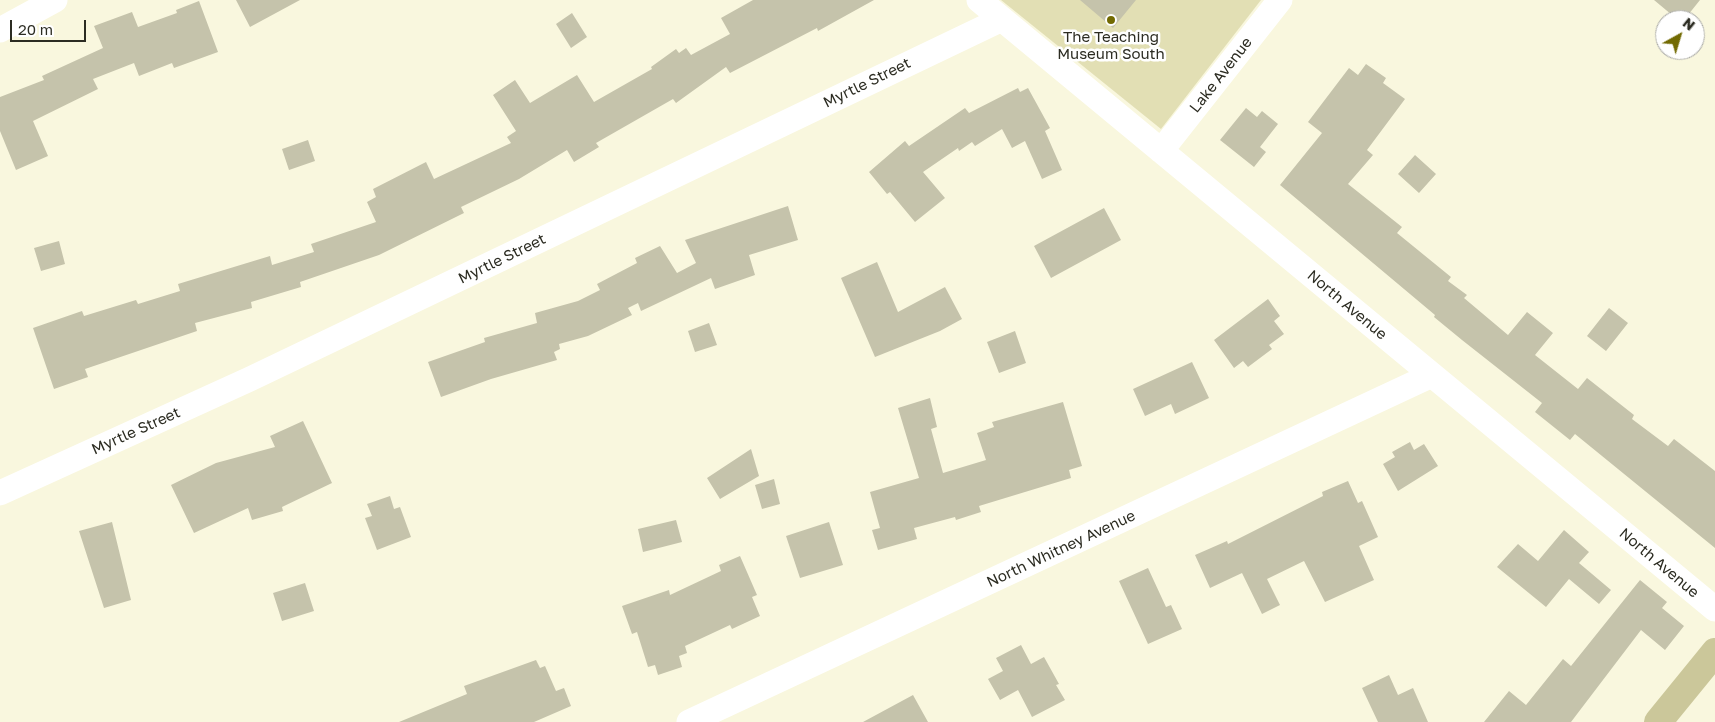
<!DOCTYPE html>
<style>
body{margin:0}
#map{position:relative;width:1715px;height:722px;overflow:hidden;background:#f9f7de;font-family:"Golos Text",sans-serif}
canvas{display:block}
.north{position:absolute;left:1655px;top:10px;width:50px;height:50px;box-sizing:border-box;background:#fff;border:1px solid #ababa7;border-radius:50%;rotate:39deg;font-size:14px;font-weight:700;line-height:20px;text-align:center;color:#2c2c22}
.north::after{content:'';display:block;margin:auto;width:18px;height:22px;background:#726a02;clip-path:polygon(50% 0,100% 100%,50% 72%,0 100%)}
.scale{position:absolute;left:10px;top:20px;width:76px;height:22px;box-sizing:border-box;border:2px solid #2c2c22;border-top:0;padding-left:6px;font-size:15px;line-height:18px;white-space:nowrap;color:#2c2c22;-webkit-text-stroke:4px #fff;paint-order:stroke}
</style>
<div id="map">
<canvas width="1715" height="722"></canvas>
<div class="north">N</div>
<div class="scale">20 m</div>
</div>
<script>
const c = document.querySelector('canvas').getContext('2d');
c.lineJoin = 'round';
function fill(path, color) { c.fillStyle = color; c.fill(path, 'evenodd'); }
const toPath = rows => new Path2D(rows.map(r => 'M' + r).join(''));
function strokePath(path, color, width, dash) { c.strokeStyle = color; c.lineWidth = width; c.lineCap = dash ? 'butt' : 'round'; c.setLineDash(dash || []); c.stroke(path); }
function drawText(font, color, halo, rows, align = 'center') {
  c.font = font + ' "Golos Text",sans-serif'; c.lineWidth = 5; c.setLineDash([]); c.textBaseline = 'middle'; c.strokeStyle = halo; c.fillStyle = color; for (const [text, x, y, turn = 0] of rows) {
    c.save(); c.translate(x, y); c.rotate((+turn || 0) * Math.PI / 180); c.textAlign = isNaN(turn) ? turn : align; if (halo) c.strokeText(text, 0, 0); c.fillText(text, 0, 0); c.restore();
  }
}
const green = toPath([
 [1001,0,1261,0,1161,129]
]);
const building = toPath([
 [236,0,300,0,250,27],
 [753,0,874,0,818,31,817,28,730,73,726,67,676,103,673,99,596,143,599,147,574,162,567,150,519,179,461,207,464,213,379,255,300,282,301,287,251,302,252,308,195,323,197,331,85,369,88,377,54,389,33,328,82,311,84,316,136,300,138,304,180,291,178,284,270,256,272,265,314,252,311,244,376,222,367,202,376,197,373,189,426,162,434,179,511,143,507,137,516,131,493,95,515,80,530,103,577,75,594,102,652,69,651,67,676,49,679,53,686,48,691,55,730,34,721,18],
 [1080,0,1136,0,1113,28],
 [1654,0,1700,0,1684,20,1678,20],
 [199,1,218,52,174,68,172,63,139,76,134,63,93,79,98,89,33,121,48,156,16,170,0,131,0,97,44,80,42,76,103,48,94,26,132,12,138,27,177,13,176,10],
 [572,13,587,37,571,48,556,24],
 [1366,64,1386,78,1383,83,1405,99,1367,150,1373,155,1348,184,1402,227,1397,233,1451,277,1448,281,1467,295,1464,298,1508,335,1527,312,1553,333,1535,355,1578,389,1587,378,1634,415,1632,419,1668,446,1674,439,1715,471,1715,548,1575,434,1570,440,1535,412,1542,403,1462,340,1434,317,1435,315,1280,185,1322,133,1308,122,1349,68,1358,75],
 [1018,88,1020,92,1028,88,1050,128,1045,131,1062,170,1042,179,1025,141,1012,148,1002,129,975,146,972,142,959,151,958,148,923,172,945,198,915,222,890,192,887,194,869,172,905,141,909,146,965,108,969,113],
 [1246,108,1257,117,1262,111,1278,124,1260,147,1266,152,1254,167,1220,140],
 [308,140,315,161,289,170,282,149],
 [1415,155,1436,174,1419,193,1398,174],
 [788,206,798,240,749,255,755,275,715,289,711,278,641,311,638,303,628,308,632,315,588,336,559,344,560,349,554,352,557,360,491,379,441,397,428,362,485,342,484,338,537,323,535,313,578,301,600,290,597,284,637,263,635,258,660,246,677,273,696,263,685,240],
 [1104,208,1121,240,1051,278,1034,246],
 [59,241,65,264,41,271,34,248],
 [877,262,898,312,945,287,962,319,940,331,875,357,841,278],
 [1268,299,1280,316,1274,321,1284,334,1269,345,1272,349,1248,367,1243,361,1234,368,1214,340],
 [1609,308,1628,323,1606,351,1587,336],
 [709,323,717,345,695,352,688,331],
 [1015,331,1026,363,999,373,987,342],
 [1192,362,1209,398,1175,414,1171,404,1145,416,1133,389],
 [930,398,937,427,931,429,943,473,986,460,977,433,994,427,992,422,1063,402,1082,466,1069,470,1071,478,979,506,981,512,956,520,955,517,914,528,917,539,878,550,872,530,880,528,870,492,919,478,898,408],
 [303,421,332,483,282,507,283,511,252,520,248,508,194,533,171,485,216,463,275,447,270,436],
 [1410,442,1414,450,1424,444,1438,466,1398,491,1383,464,1395,457,1392,452],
 [751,449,759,476,720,499,707,478],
 [774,479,780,504,762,509,755,485],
 [1348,481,1358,503,1362,501,1378,537,1359,546,1374,580,1325,602,1304,561,1267,579,1280,605,1262,614,1242,573,1210,588,1195,555,1227,541,1228,544,1323,496,1322,492],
 [390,496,394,509,400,507,411,537,377,550,365,518,372,516,367,504],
 [676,520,682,542,643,552,638,529],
 [112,522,131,600,104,608,79,531],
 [829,522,843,565,800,578,786,536],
 [1564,530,1589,552,1579,563,1611,590,1599,604,1569,579,1546,607,1497,567,1518,544,1538,561],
 [740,556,757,595,752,597,760,616,732,629,730,625,685,646,687,653,679,656,682,667,658,675,655,665,648,667,637,632,632,634,622,606,669,590,670,595,721,571,719,565],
 [1148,568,1166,607,1171,605,1182,629,1148,644,1119,581],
 [1640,580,1667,602,1662,608,1684,626,1665,650,1641,630,1571,722,1484,722,1509,691,1526,705,1563,659,1571,666],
 [305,583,314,611,282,621,273,593],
 [1021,645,1031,664,1044,657,1059,684,1056,685,1065,700,1032,717,1018,690,1000,700,988,679,1003,671,996,658],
 [536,660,540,668,545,666,556,691,564,688,571,706,534,722,399,722,467,694,464,686],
 [1389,675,1398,695,1413,688,1428,722,1378,722,1362,688],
 [913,695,928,722,863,722]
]);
const street = toPath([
 [979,0,1715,609],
 [0,30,55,0],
 [1161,151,1280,0],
 [0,493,250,379,1002,19],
 [689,722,1432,375]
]);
const primary = toPath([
 [1658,722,1715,652]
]);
const markers = [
 [1111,20,5,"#726a02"]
];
const poiNames = [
 ["The Teaching",1111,37],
 ["Museum South",1111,54]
];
const streetNames = [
 ["Lake Avenue",1221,75,-52],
 ["Myrtle Street",867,83,-26],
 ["Myrtle Street",502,259,-26],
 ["North Avenue",1347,305,40],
 ["Myrtle Street",136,431,-24],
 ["North Whitney Avenue",1061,549,-25],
 ["North Avenue",1659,563,40]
];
fill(green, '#e2dfb4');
fill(building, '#c5c3ab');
strokePath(street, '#fff', 25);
strokePath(primary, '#cbc79a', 28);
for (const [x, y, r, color] of markers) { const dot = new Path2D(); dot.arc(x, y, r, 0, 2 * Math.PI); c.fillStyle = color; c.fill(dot); strokePath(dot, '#fff', 2); }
drawText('15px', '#2c2c22', '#fff', poiNames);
drawText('15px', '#2c2c22', '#fff', streetNames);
</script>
